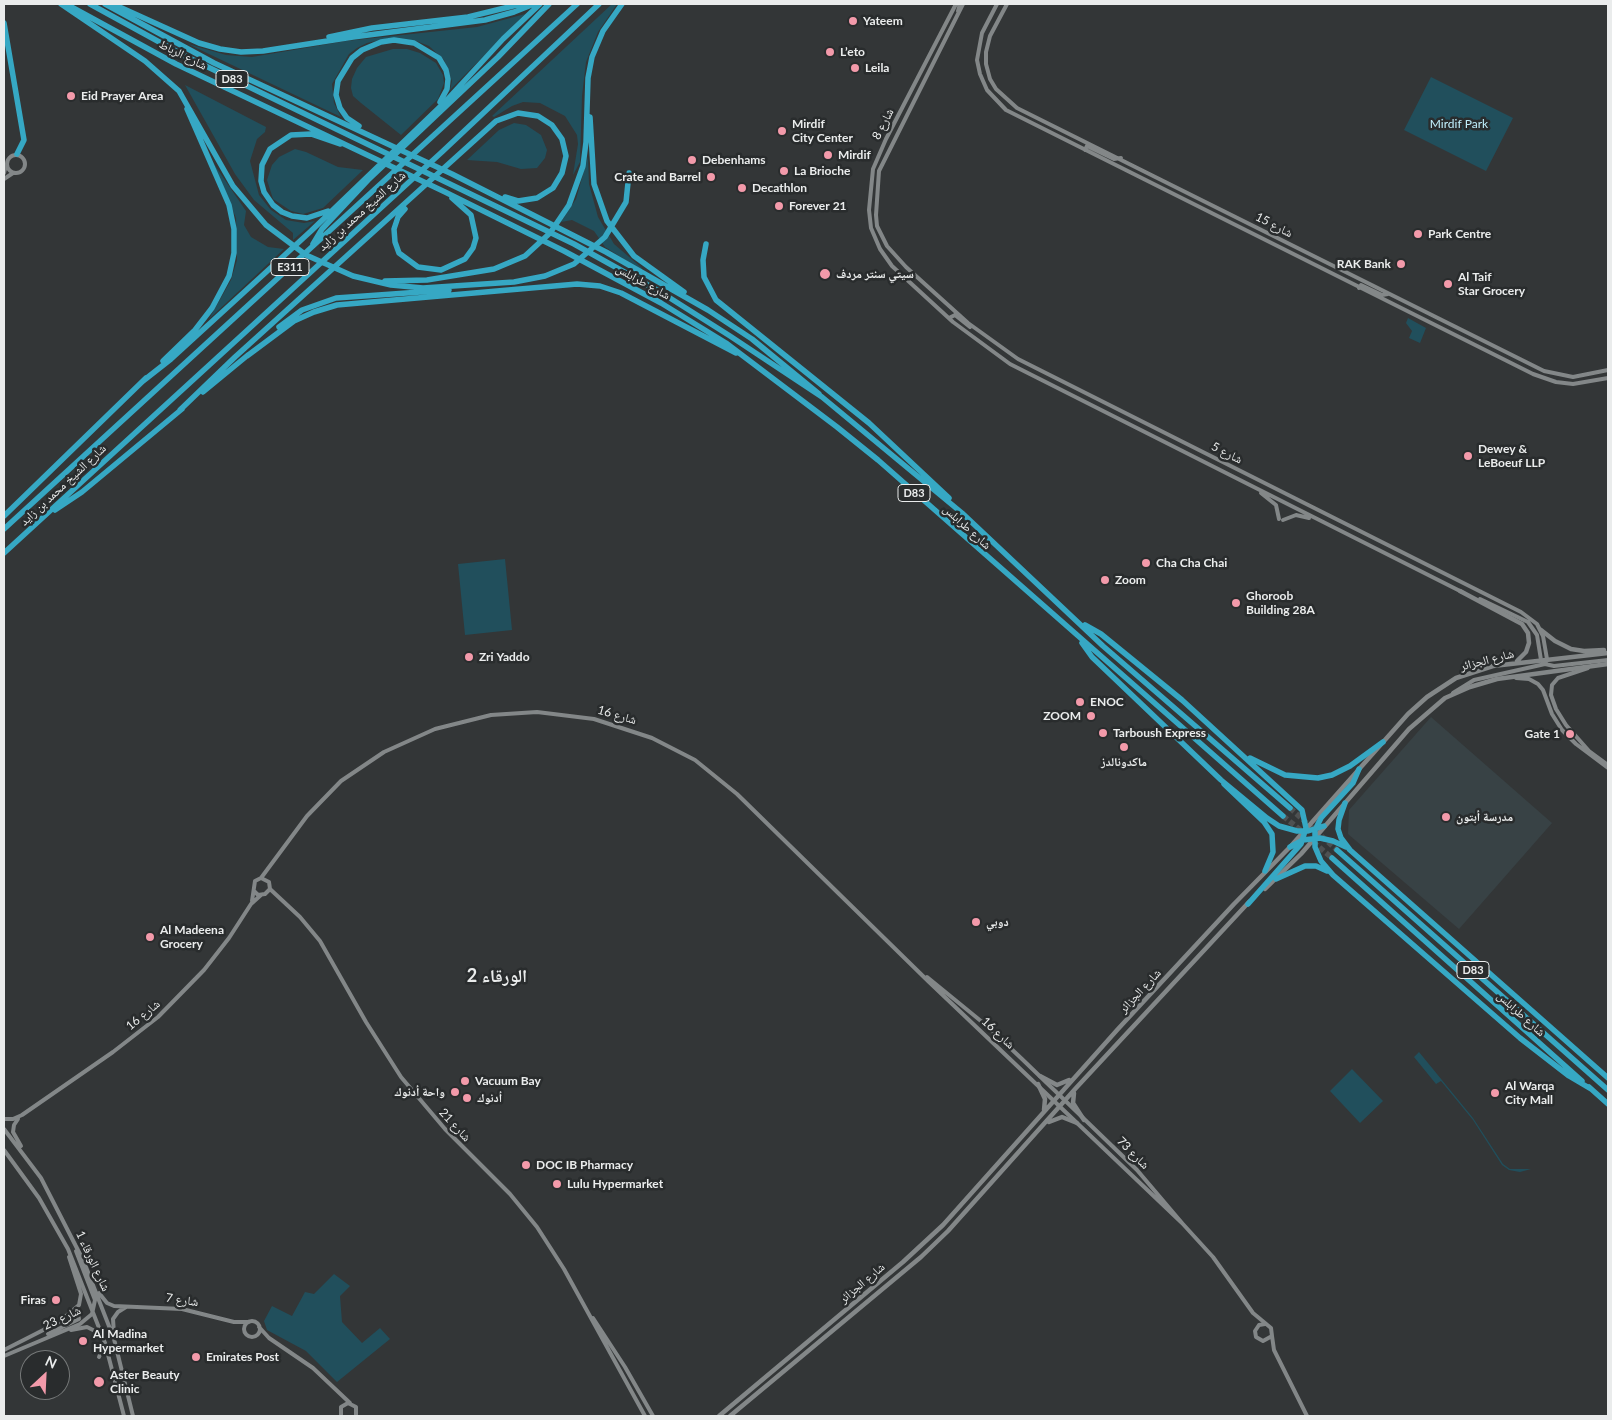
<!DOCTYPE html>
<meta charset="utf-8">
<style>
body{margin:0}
#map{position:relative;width:1612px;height:1420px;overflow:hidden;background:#333637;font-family:Lato,sans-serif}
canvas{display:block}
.frame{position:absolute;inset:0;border:5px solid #eaecec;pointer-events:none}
.north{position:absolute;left:20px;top:1350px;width:50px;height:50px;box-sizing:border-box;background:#292c2d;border:1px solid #767979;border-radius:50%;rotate:25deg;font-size:14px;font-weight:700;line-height:20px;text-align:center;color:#eaecec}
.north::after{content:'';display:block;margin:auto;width:18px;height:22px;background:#f39aaa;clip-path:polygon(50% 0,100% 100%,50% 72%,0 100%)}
</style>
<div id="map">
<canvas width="1612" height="1420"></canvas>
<div class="frame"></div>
<div class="north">N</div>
</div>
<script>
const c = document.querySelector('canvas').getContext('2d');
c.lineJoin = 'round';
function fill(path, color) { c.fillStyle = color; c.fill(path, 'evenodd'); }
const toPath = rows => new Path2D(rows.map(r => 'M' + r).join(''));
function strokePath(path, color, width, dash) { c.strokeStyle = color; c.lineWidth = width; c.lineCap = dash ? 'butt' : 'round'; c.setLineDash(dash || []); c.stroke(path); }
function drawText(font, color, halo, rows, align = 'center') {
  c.font = font + ' Lato,"Noto Naskh Arabic",sans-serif'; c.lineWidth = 5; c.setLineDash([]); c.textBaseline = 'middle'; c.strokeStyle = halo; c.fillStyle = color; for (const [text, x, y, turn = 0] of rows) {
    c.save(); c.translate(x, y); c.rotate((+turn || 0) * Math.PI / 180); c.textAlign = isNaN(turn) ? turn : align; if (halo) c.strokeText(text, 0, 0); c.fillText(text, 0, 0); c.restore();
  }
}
const built = toPath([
 [1431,717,1552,823,1459,929,1348,834,1349,810]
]);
const green = toPath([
 [612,4,617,4,598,32,586,62,582,96,580,162,573,175,578,144,577,135,565,116,540,103,523,102,512,106,494,117,492,116],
 [525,14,450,90,452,81,444,60,429,46,416,41,389,38,367,43,357,48,349,54,332,84,334,103,341,117,188,44,226,55,252,57,346,41,477,27],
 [393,49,407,49,420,53,436,63,443,75,444,83,438,99,401,135,361,103,353,96,351,88,352,79,357,68,366,57],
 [1431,77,1513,118,1486,171,1404,130],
 [185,85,266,127,265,132,257,139,250,161,259,195,271,210,286,220,304,223,315,221,293,240,293,233,254,200,235,174],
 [514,123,526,125,541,135,547,150,545,158,537,168,521,169,497,162,467,160,499,130],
 [295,149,306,152,338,167,363,170,323,208,303,214,291,211,273,199,267,180,272,165,279,157],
 [588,157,589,184,598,217,614,244,642,268,641,270,605,247,594,231,572,220,561,222,576,199],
 [214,164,246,211,244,225,251,237,268,247,284,249,209,319,231,280,237,260,236,218],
 [1408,318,1426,328,1420,343,1409,338,1412,331,1406,323],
 [505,559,512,630,465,635,458,564],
 [1419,1052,1473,1118,1503,1164,1510,1169,1531,1169,1520,1172,1509,1170,1502,1165,1473,1120,1441,1081,1436,1084,1414,1057],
 [1352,1069,1383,1101,1360,1123,1330,1091],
 [334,1274,350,1286,340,1296,342,1322,362,1343,380,1328,390,1339,337,1382,306,1351,267,1330,264,1321,272,1306,292,1316,305,1292,314,1294]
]);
const motorwayTunnel = toPath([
 [1290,808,1337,850],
 [1283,816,1303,832],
 [1313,842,1332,858]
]);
const tertiary = toPath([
 [956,4,886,139,873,169,869,210,871,228,880,249,892,266,953,322,1010,364,1462,592],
 [963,4,879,171,876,215,877,226,887,246,906,267,968,323,1018,359,1521,612,1537,624,1543,636,1547,659,1545,664,1474,680,1453,693],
 [997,4,982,33,977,60,980,74,987,90,1006,110,1533,374,1556,382,1573,384,1608,378],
 [1007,4,990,36,986,52,986,64,990,79,996,89,1017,108,1544,371,1573,377,1608,370],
 [958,11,960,4],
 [1085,150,1087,146,1114,159,1121,158],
 '7 164a9 9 0 1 1 18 0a9 9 0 1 1-18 0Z',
 [4,173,6,165],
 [4,179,13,173],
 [1359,288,1361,285,1382,295,1388,294],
 [949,318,955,315,970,327],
 [1261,493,1276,505,1279,519],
 [1283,520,1296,515,1309,518],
 [1480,599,1528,622,1537,635,1541,660,1545,664,1554,666,1608,660],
 [1588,668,1558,678,1552,685,1551,695,1556,709,1566,725,1589,751,1608,765],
 [1516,678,1529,679,1538,684,1543,690,1552,714,1562,730,1576,744,1608,768],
 [261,878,307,816,341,781,384,752,435,729,491,715,537,712,594,719,652,738,695,760,737,794,928,981,1182,1223,1213,1257,1253,1313,1271,1328,1272,1336,1263,1341,1256,1337,1255,1331,1259,1325,1265,1324],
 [270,889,300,917,320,941,366,1022,401,1077,445,1129,510,1194,537,1227,564,1269,645,1416],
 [252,901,255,881,261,878,269,882,270,889,265,894,258,895,254,891],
 [927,977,987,1026,1022,1059,1137,1170,1182,1223],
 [4,1119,13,1119,22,1115,113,1052,158,1017,204,970,229,938,251,904,261,895],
 [18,1119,14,1125,13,1132,21,1146],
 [4,1129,41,1178,84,1262,114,1339,133,1416],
 [4,1150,39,1198,68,1249,105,1343,124,1416],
 [99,1293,107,1303,114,1306,182,1309,234,1322,249,1322],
 [593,1318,625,1367,653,1416],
 '244 1329a8 8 0 1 1 16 0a8 8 0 1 1-16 0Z',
 [259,1327,269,1338,313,1368,350,1403],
 [71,1330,87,1327,101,1334],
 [48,1334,79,1319,78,1314,72,1315],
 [114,1334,113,1319,118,1312,126,1307],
 [1272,1336,1274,1350,1307,1416],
 [4,1350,59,1322,79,1305,81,1294,69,1257],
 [4,1356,80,1324,92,1314,95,1300,76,1251],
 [99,1357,105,1343],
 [341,1416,341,1407,348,1403,356,1407,356,1416]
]);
const secondary = toPath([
 [1460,591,1522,624,1528,633,1529,643,1526,652,1517,661],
 [1541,630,1555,641,1571,649,1584,651,1604,650],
 [1265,889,1301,854,1409,729,1445,698,1470,687,1497,679,1608,664],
 [1040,1076,1057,1085,1069,1080],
 [1038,1084,1045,1099,1044,1110],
 [1074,1093,1073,1103,1084,1120],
 [1049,1122,1062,1117,1077,1123],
 [719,1416,903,1262,943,1225,1118,1029,1234,904,1290,847,1408,714,1427,697,1456,678,1493,666,1608,653],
 [730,1416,921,1257,948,1231,1076,1088,1249,902]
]);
const motorway = toPath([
 [61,4,145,61,179,91,233,186,266,225,306,255,353,276,391,285,423,288,514,282,545,276,574,264,605,237,626,202,629,173],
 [66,4,176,64,445,192,564,251,661,303,726,343,837,427,878,460,1283,816],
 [90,4,183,55,574,244,662,293,730,336,822,397,962,513,1103,646,1290,808],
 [105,4,214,63,452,174,606,252,708,310,752,339,819,394],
 [113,4,199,43,220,49,241,52,263,51,353,37,485,20,514,12,534,4],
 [4,23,24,140,17,154],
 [329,37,372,28,468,17,521,4],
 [590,117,594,184,607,221,634,256,684,292],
 [359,126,347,118,340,108,336,95,338,81,352,58,362,50,381,42,394,40,414,43,439,58,446,70,448,79,447,89,440,102],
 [405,209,398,217,394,229,395,242,399,253,418,267,441,270,465,259,473,248,476,238,471,215,452,198],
 [328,211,307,218,292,216,282,212,273,205,264,192,261,181,262,165,270,149,291,135,311,134,340,144],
 [313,244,322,229,368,180,498,57,549,4],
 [706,244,703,260,704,277,716,300,869,423,949,498],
 [385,281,427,280,494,269,525,256,550,233,569,205,583,166,586,142,588,78,592,57,603,31,622,4],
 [279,327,302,310,336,298,449,290],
 [247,356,294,321,314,312,337,305,577,284,600,286,621,293,736,353],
 [163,361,195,330,212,308,229,276,234,253,234,229,229,205,187,109],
 [143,381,171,359,311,231,445,102,503,39,540,4],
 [203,392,248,355],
 [180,410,235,357,496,121,518,113,538,116,552,125,562,139,566,156,562,173,553,188,537,198,518,201,505,197],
 [55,510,82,492,182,409],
 [4,516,146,378],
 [4,529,577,4],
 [4,553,443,151,599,4],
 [1085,625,1101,634,1182,700,1302,810,1306,828,1301,844,1248,904],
 [1082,643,1092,657,1221,780,1267,818,1279,826,1297,831,1308,831,1324,826],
 [1250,758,1285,775,1318,778,1332,775,1350,766,1383,742],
 [1359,769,1353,783,1321,818,1315,830,1315,847,1321,861,1333,875,1520,1038,1569,1076,1591,1089],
 [1224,784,1264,822,1272,834,1273,852,1265,871],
 [1345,803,1339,820,1338,829,1341,838,1350,850,1608,1078],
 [1290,847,1303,840,1320,838,1333,841,1346,847],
 [1337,850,1608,1090],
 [1332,858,1582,1081],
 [1276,879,1305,866,1316,866,1327,871],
 [1589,1087,1608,1104]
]);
const markers = [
 [853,21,5,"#f39aaa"],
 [830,52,5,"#f39aaa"],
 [855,68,5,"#f39aaa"],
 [71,96,5,"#f39aaa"],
 [782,131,5,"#f39aaa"],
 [828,155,5,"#f39aaa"],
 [692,160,5,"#f39aaa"],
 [784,171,5,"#f39aaa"],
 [711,177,5,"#f39aaa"],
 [742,188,5,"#f39aaa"],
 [779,206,5,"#f39aaa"],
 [1418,234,5,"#f39aaa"],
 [1401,264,5,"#f39aaa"],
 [825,274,6,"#f39aaa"],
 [1448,284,5,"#f39aaa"],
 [1468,456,5,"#f39aaa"],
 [1146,563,5,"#f39aaa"],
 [1105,580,5,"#f39aaa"],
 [1236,603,5,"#f39aaa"],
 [469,657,5,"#f39aaa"],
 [1080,702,5,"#f39aaa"],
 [1091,716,5,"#f39aaa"],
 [1103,733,5,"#f39aaa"],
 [1570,734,5,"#f39aaa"],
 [1124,747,5,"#f39aaa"],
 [1446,817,5,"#f39aaa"],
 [976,922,5,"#f39aaa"],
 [150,937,5,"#f39aaa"],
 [465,1081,5,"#f39aaa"],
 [455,1092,5,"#f39aaa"],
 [1495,1093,5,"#f39aaa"],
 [467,1098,5,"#f39aaa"],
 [526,1165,5,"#f39aaa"],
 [557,1184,5,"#f39aaa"],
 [56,1300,5,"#f39aaa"],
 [83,1341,5,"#f39aaa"],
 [196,1357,5,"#f39aaa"],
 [99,1382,6,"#f39aaa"]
];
const shields = [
 [232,79,32],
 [290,267,38],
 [914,493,32],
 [1473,970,32]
];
const shieldNames = [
 ["D83",232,79],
 ["E311",290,267],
 ["D83",914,493],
 ["D83",1473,970]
];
const poiNames = [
 ["Yateem",863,21],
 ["L’eto",840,52],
 ["Leila",865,68],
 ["Eid Prayer Area",81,96],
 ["Mirdif",792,124],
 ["City Center",792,138],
 ["Mirdif",838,155],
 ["Debenhams",702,160],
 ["La Brioche",794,171],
 ["Crate and Barrel",701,177,"right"],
 ["Decathlon",752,188],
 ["Forever 21",789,206],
 ["Park Centre",1428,234],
 ["RAK Bank",1391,264,"right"],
 ["سيتي سنتر مردف",836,274],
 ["Al Taif",1458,277],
 ["Star Grocery",1458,291],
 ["Dewey &",1478,449],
 ["LeBoeuf LLP",1478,463],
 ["Cha Cha Chai",1156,563],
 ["Zoom",1115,580],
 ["Ghoroob",1246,596],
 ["Building 28A",1246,610],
 ["Zri Yaddo",479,657],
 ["ENOC",1090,702],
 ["ZOOM",1081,716,"right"],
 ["Tarboush Express",1113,733],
 ["Gate 1",1560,734,"right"],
 ["ماكدونالدز",1124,762,"center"],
 ["مدرسة أبتون",1456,817],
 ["دوبي",986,922],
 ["Al Madeena",160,930],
 ["Grocery",160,944],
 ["Vacuum Bay",475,1081],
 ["Al Warqa",1505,1086],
 ["City Mall",1505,1100],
 ["واحة أدنوك",445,1092,"right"],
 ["أدنوك",477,1098],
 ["DOC IB Pharmacy",536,1165],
 ["Lulu Hypermarket",567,1184],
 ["Firas",46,1300,"right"],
 ["Al Madina",93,1334],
 ["Hypermarket",93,1348],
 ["Emirates Post",206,1357],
 ["Aster Beauty",110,1375],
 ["Clinic",110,1389]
];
const streetNames = [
 ["شارع الرباط",183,55,27],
 ["شارع 8",883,124,-63],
 ["شارع الشيخ محمد بن زايد",362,211,-42],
 ["شارع 15",1274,225,27],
 ["شارع طرابلس",643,282,29],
 ["شارع 5",1227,453,27],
 ["شارع الشيخ محمد بن زايد",63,485,-43],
 ["شارع طرابلس",967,527,42],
 ["شارع الجزائر",1487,660,-14],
 ["شارع 16",617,715,16],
 ["شارع الجزائر",1140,991,-47],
 ["شارع طرابلس",1521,1014,42],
 ["شارع 16",143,1015,-40],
 ["شارع 16",998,1033,43],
 ["شارع 21",455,1125,47],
 ["شارع 73",1133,1153,45],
 ["شارع الورقاء 1",93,1261,65],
 ["شارع الجزائر",862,1283,-40],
 ["شارع 7",182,1300,8],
 ["شارع 23",62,1318,-25]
];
const parkNames = [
 ["Mirdif Park",1459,124]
];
const districtNames = [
 ["الورقاء 2",497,976]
];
fill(built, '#384245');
fill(green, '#214f5c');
strokePath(motorwayTunnel, '#4e5152', 5.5, [5.5, 3]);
strokePath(tertiary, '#838788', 4);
strokePath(secondary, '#838788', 4.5);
strokePath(motorway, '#36a8c4', 5.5);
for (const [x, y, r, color] of markers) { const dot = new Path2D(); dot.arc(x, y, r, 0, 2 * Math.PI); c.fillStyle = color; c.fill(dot); strokePath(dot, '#292c2d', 2); }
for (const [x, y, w] of shields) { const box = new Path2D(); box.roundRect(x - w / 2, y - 8.5, w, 17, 4); c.fillStyle = '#292c2d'; c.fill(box); strokePath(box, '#eaecec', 1); }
drawText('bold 11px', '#eaecec', null, shieldNames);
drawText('bold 12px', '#eaecec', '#292c2d', poiNames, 'left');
drawText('12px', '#eaecec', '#292c2d', streetNames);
drawText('12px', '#bfeefb', '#292c2d', parkNames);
drawText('bold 18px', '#eaecec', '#292c2d', districtNames);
</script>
